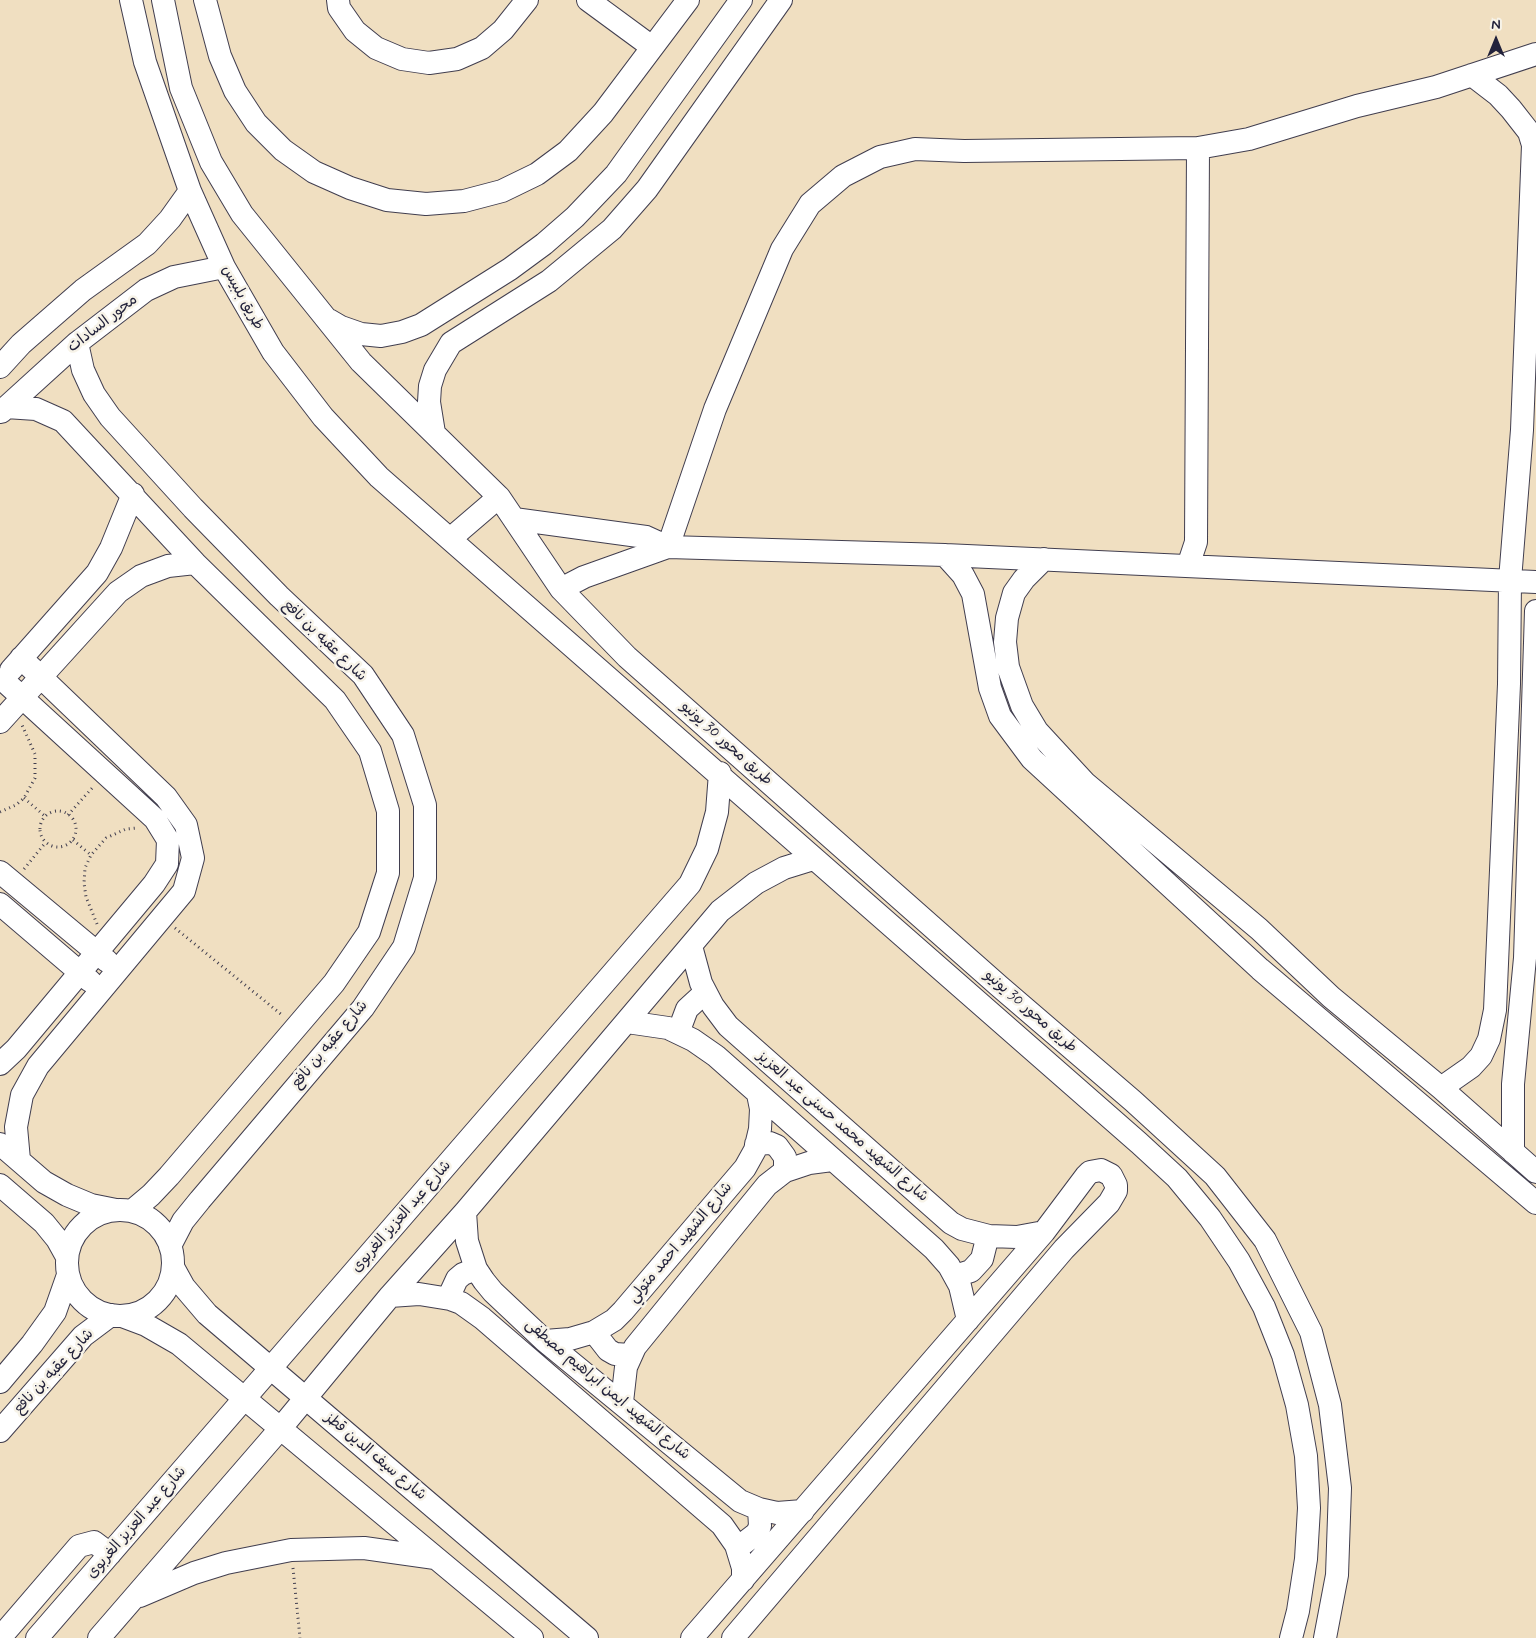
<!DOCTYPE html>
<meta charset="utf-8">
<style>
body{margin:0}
#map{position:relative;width:1536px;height:1638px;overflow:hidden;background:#f0dfc1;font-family:Mynerve,sans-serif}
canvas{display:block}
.north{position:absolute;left:1471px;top:15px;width:50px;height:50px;-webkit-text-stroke:4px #f7f3e8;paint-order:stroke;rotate:0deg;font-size:14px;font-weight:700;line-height:20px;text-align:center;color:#22223b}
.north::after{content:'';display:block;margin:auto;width:18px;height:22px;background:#22223b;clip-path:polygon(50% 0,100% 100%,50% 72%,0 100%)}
</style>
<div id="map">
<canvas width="1536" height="1638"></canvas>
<div class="north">N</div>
</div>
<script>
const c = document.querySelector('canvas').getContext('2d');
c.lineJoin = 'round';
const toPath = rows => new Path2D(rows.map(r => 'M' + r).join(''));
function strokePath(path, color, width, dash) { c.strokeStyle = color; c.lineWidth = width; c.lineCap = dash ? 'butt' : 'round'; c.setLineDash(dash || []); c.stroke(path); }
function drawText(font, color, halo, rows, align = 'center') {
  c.font = font + ' Mynerve,"Playpen Sans Arabic",sans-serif'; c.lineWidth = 5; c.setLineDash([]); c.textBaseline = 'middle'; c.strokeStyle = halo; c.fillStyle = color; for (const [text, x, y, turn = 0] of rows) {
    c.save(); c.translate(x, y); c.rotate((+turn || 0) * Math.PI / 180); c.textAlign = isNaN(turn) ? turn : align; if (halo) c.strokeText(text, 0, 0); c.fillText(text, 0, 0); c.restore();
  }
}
const path = toPath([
 [24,798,46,817],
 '40 829a18 18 0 1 1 36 0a18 18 0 1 1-36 0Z',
 [0,812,16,805,24,798,35,778,35,754,22,725],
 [68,815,93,787],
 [73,840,91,855],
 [24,869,46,842],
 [97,924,86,897,84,883,85,868,91,855,106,838,126,829,137,828],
 [175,928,282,1015],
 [293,1568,300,1638]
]);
const minor = toPath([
 [131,0,145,62,190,191,224,267,273,352,323,417,379,477,1139,1143,1177,1178,1210,1218,1239,1261,1264,1307,1283,1355,1297,1405,1306,1456,1309,1508,1306,1559,1298,1611,1291,1638],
 [163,0,181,88,211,162,242,214,361,362,499,497,561,589,627,657,999,986,1133,1101,1215,1176,1265,1240,1311,1332,1330,1405,1340,1488,1337,1575,1325,1638],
 [205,0,220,56,235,91,256,123,283,150,314,172,350,188,387,200,426,204,464,201,502,191,537,174,568,151,603,113,688,0],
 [338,0,339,8,355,31,376,48,402,59,429,63,457,59,482,48,503,30,527,0],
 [588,0,652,47],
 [329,320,341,327,361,334,381,336,402,332,421,325,510,269,544,244,575,217,616,174,741,0],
 [77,343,83,370,94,394,110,417,193,508,279,596,363,675,403,735,425,805,425,878,404,947,363,1008,200,1200,183,1221,170,1246],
 [0,367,21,344,83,290,147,244,170,219,190,191],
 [6,407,36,409,63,421,195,563,335,700,370,751,388,811,388,873,369,932,334,983,169,1176,151,1195,132,1211],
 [1,412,77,343,146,290,174,277,224,267],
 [434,433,429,402,430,386,435,370,451,343,549,281,612,229,647,189,781,0],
 [514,519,646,537,668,547,945,555,1536,582],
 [450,539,499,497],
 [945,555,963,575,973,594,990,688,1000,716,1032,759,1260,969,1536,1203],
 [1044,559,1024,579,1014,593,1007,618,1005,642,1008,667,1022,706,1037,731,1085,783,1259,929,1331,997,1441,1088,1536,1172],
 [1188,566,1196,542,1198,148],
 [561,589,584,577,668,547,715,409,782,249,810,204,843,176,880,157,915,149,964,151,1198,148,1249,139,1357,106,1436,87,1536,54],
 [11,670,97,573,111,548,133,494],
 [0,722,118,592,141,576,168,566,195,563],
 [0,872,107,961],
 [0,904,90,981],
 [691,946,701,983,713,1006,728,1026,951,1223,962,1229,989,1236,1017,1237,1044,1232],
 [627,1022,668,1028,693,1040,716,1056,934,1249,949,1266,960,1286,968,1320],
 [681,1033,681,1025,687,1009,699,998,707,995],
 [0,1064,16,1049,154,884,167,864,168,840,155,819,2,679],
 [1441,1088,1471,1067,1481,1056,1489,1039,1495,1010,1509,684,1510,580,1522,430,1533,145,1529,132,1511,109,1498,95,1472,75],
 [0,1144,44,1182,67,1195,91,1205,116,1210],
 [756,1144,770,1143,777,1146,785,1157,785,1171],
 [1513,1152,1513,1084,1525,958,1536,611],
 [19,1160,16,1127,22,1095,38,1066,184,891,193,858,186,825,166,797,21,658],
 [0,1185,44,1223,57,1239,67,1257],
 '67 1263a53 53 0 1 1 106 0a53 53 0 1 1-106 0Z',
 [465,1212,467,1241,476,1269,484,1281,493,1292,545,1341,740,1501,759,1509,777,1513,803,1511],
 [173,1267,184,1287,207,1314,587,1638],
 [955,1276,971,1271,982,1259,986,1243,985,1235],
 [390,1296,419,1294,450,1299,461,1303,482,1318,722,1525,736,1545,743,1568,743,1580],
 [450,1299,451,1292,457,1279,463,1274,476,1269],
 [122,1316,146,1325,179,1344,532,1638],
 [594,1332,608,1350,615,1354,630,1355],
 [545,1341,570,1339,594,1332,614,1320,623,1311,745,1168,755,1150,760,1129,761,1109,758,1094],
 [0,1382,32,1344,55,1312,68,1275],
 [622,1402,626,1367,635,1347,767,1185,785,1171,809,1163,832,1160],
 [0,1431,83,1336,111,1315],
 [736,1545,744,1543,757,1533,760,1526,759,1509],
 [140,1596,194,1573,226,1563,291,1550,364,1548,435,1558],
 [0,1638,79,1546,94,1542,110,1554],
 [37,1638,690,884,707,849,717,812,720,773],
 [99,1638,280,1429,390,1296,465,1212,720,911,756,883,784,868,813,859],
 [692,1638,1044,1232,1086,1176,1090,1172,1101,1170,1111,1175,1116,1185,1116,1191,1109,1203,1064,1249,733,1638]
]);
const streetNames = [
 ["طريق بلبيس",242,298,61],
 ["محور السادات",103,324,-38],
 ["شارع عقبه بن نافع",324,641,44],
 ["طريق محور 30 يونيو",726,744,42],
 ["طريق محور 30 يونيو",1030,1012,41],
 ["شارع عقبه بن نافع",330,1045,-50],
 ["شارع الشهيد محمد حسنى عبد العزيز",842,1127,41],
 ["شارع عبد العزيز الغربوى",402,1217,-49],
 ["شارع الشهيد احمد متولي",681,1243,-50],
 ["شارع عقبه بن نافع",54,1372,-47],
 ["شارع الشهيد ايمن ابراهيم مصطفى",607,1390,40],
 ["شارع سيف الدين قطز",375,1457,40],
 ["شارع عبد العزيز الغربوى",137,1523,-49]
];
strokePath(minor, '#413e4f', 24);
strokePath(path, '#413e4f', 3, [1, 4]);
strokePath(minor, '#fff', 22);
drawText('15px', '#22223b', '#f7f3e8', streetNames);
</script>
